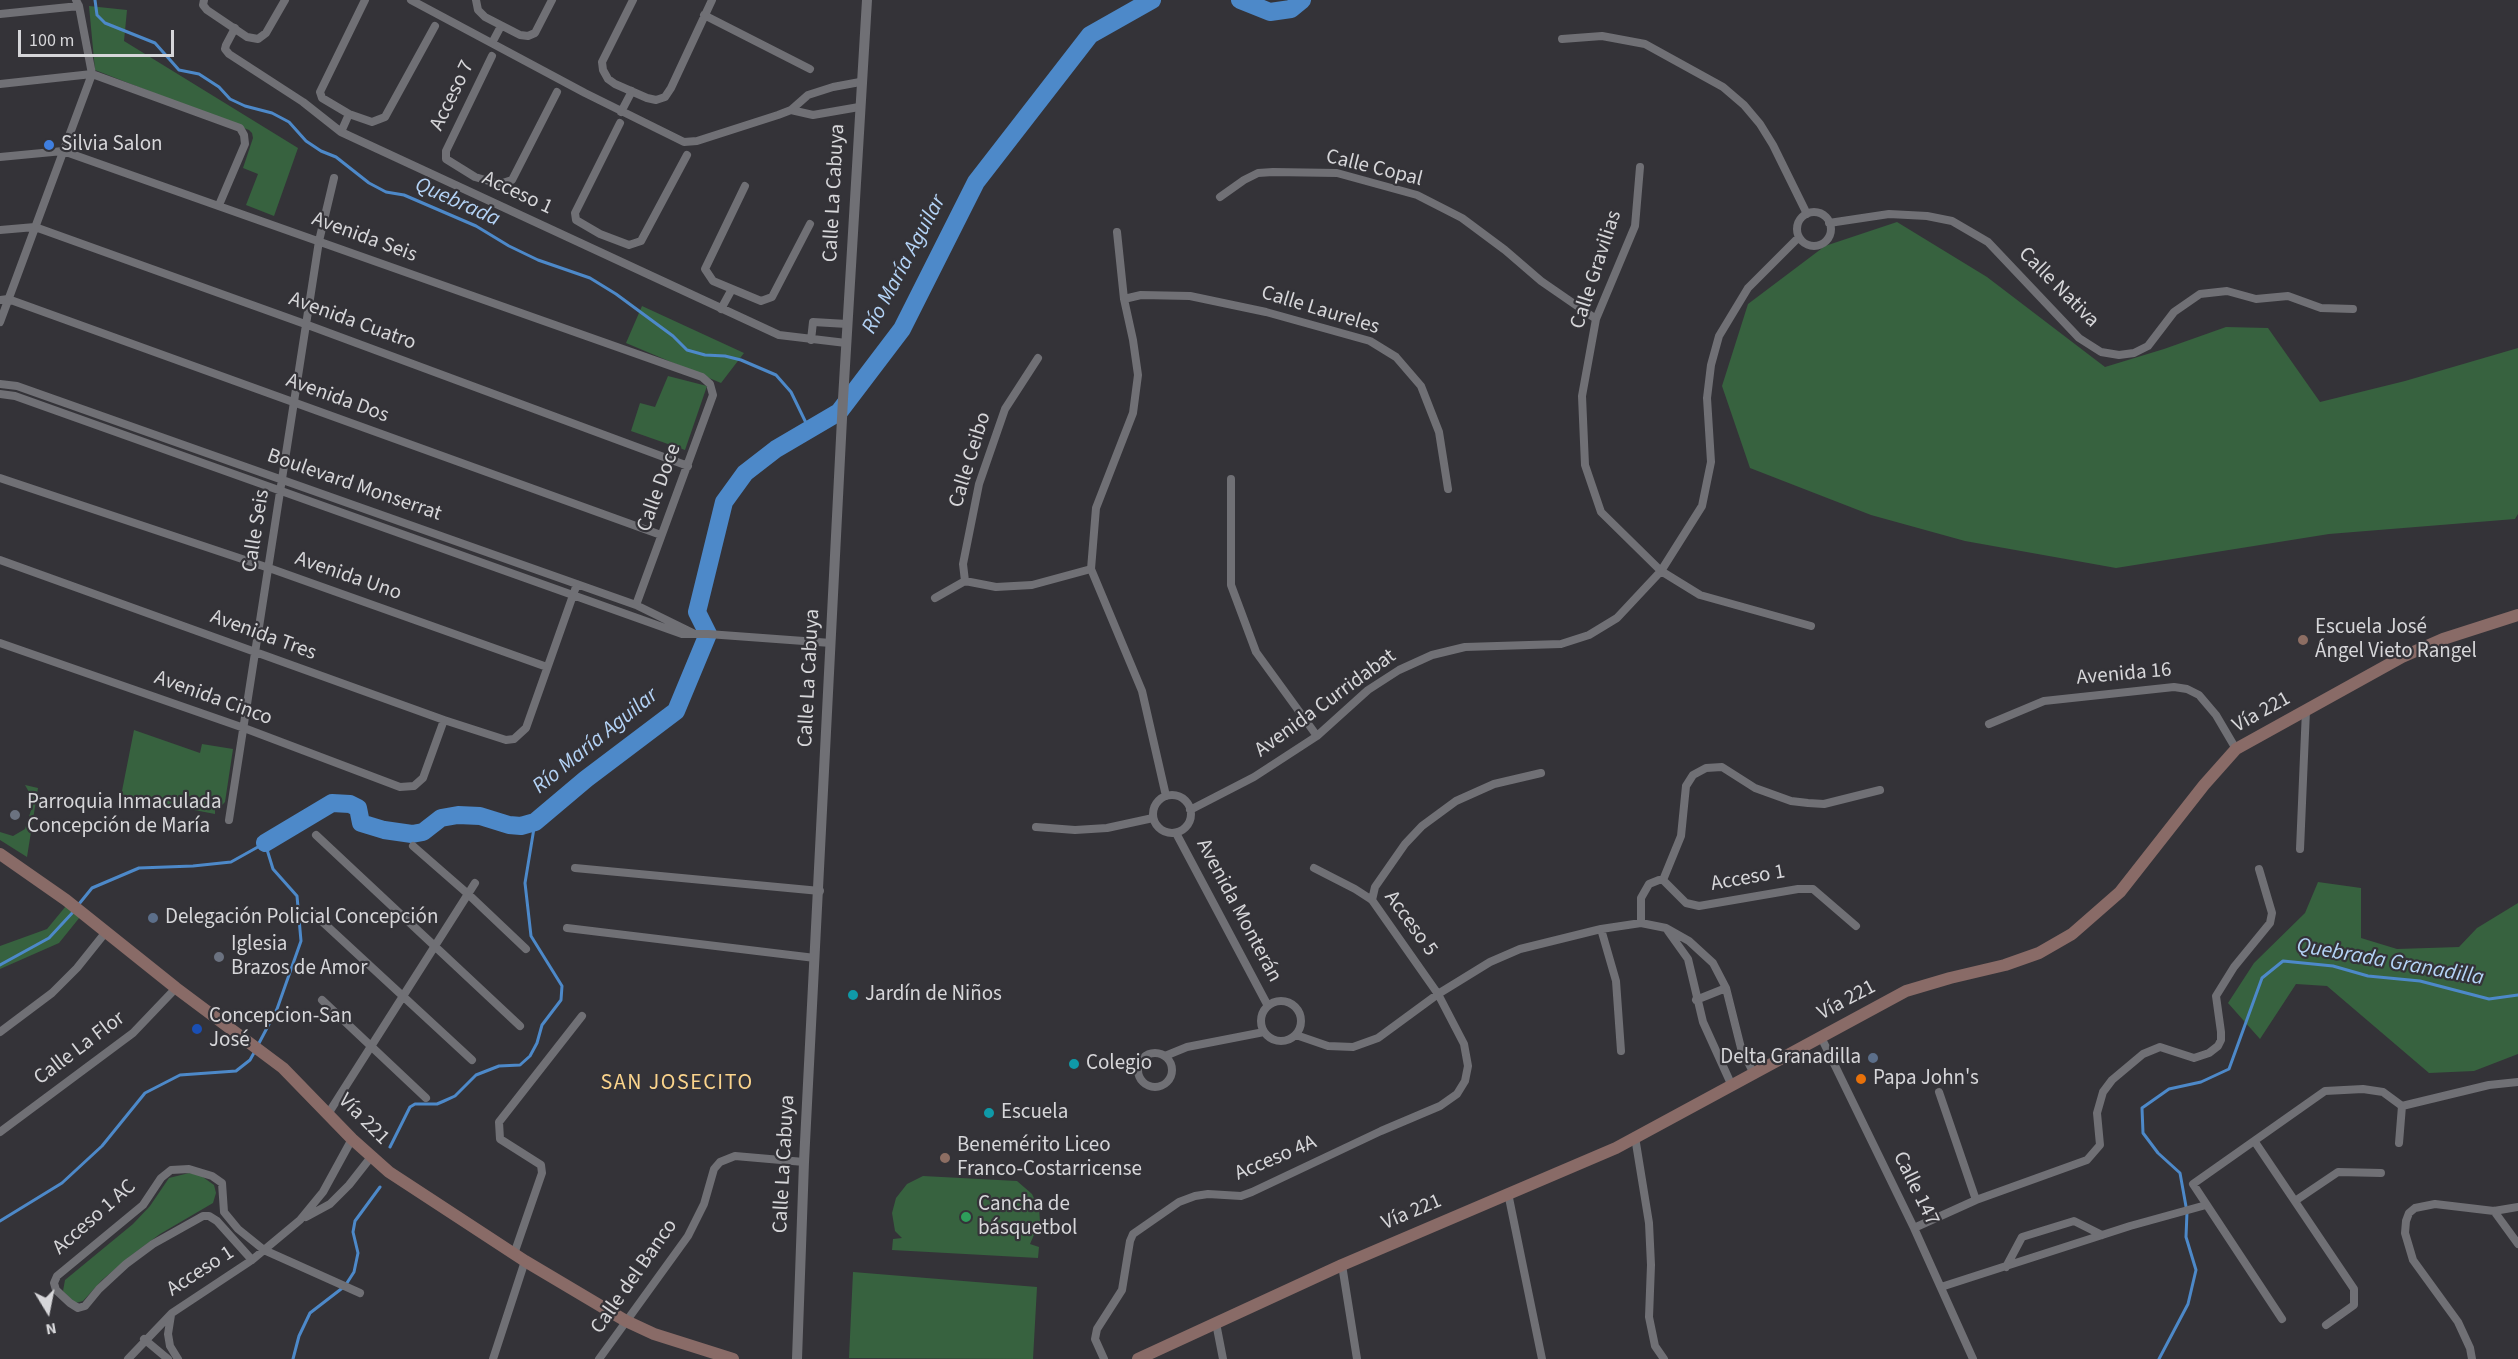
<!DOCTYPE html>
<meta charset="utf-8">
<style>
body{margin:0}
#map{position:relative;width:2518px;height:1359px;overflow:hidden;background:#343338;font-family:"Source Sans 3",sans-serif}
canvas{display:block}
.north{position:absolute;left:18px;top:1281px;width:60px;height:60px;-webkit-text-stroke:4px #343338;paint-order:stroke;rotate:170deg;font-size:16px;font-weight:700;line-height:24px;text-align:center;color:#d6d6d9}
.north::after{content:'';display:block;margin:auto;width:21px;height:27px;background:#d6d6d9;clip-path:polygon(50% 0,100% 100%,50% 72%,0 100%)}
.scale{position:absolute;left:18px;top:30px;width:156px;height:27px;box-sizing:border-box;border:3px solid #d6d6d9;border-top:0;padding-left:8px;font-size:18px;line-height:21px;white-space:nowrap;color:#d6d6d9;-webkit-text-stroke:4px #343338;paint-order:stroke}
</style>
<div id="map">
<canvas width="2518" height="1359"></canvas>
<div class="north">N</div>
<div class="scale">100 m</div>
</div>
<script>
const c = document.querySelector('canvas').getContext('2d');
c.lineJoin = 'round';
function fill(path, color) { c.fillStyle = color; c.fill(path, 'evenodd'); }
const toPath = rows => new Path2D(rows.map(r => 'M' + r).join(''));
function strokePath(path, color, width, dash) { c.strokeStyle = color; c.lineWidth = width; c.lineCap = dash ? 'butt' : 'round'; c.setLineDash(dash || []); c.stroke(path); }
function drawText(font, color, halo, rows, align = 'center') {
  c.font = font + ' "Source Sans 3",sans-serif'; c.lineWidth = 4.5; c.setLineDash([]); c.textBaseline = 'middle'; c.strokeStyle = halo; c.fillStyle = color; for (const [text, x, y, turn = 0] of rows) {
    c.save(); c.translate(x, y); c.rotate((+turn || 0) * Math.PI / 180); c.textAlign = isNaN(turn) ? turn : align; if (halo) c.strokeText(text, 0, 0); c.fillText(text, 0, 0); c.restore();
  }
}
const green = toPath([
 [89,6,127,10,124,41,298,148,274,216,246,205,258,174,243,168,253,138,252,133,249,130,95,70],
 [1897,222,1987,277,2105,367,2164,349,2226,327,2268,328,2320,402,2405,381,2518,348,2518,514,2515,519,2329,534,2116,568,1965,541,1871,515,1750,468,1722,386,1748,304,1825,246],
 [642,306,744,353,721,383,626,343],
 [668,376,707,386,685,450,631,431,640,403,655,407],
 [134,730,200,753,202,744,233,749,225,802,222,805,215,805,215,814,121,796],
 [25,785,38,788,27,857,0,840,0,832,13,836,25,829,34,801],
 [2318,882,2361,888,2361,938,2397,949,2459,947,2477,928,2518,903,2518,1054,2474,1071,2429,1073,2327,986,2296,984,2260,1039,2228,1003,2254,963,2305,913],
 [66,906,80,917,59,943,0,969,0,946,47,929],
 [189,1173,200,1175,214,1185,216,1193,213,1203,160,1234,133,1254,102,1280,83,1301,76,1303,69,1297,63,1291,65,1280,133,1224,150,1206,169,1178],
 [923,1176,1017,1181,1032,1194,1039,1209,1040,1221,1030,1244,1039,1247,1038,1258,892,1250,893,1239,902,1238,895,1231,892,1213,896,1198,907,1184],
 [853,1272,1037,1287,1033,1359,849,1358]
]);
const stream = toPath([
 [95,0,97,15,105,23,155,43,179,70,199,74,219,87,230,99,245,106,272,113,289,122,306,141,321,151,336,157,369,183,386,192,404,195,476,226,509,246,538,260,590,278,616,294,673,336,687,350,705,355,725,356,741,360,776,375,791,392,809,429],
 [79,904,92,888,139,868,193,866,231,862,265,843,273,869,297,896,301,941,277,1009,258,1045],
 [0,965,49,938,75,910],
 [390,1147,410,1107,415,1104,437,1104,444,1101,455,1096,476,1075,499,1066,520,1065,530,1056,537,1043,542,1025,561,1000,562,986,531,936,525,883,535,822],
 [0,1221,62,1183,102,1146,145,1093,180,1075,236,1071,250,1060,255,1051],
 [293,1359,299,1336,310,1313,345,1286,354,1272,358,1253,353,1232,355,1221,380,1187],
 [2159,1359,2188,1304,2196,1270,2186,1237,2187,1212,2180,1173,2158,1153,2143,1133,2142,1108,2169,1089,2201,1082,2229,1069,2262,978,2283,961,2333,966,2368,976,2420,981,2489,999,2518,995]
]);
const river = toPath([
 [1240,0,1270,12,1291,9,1302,0],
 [265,843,332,803,350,804,358,808,361,823,384,830,412,834,423,832,441,818,458,815,480,816,509,825,521,826,535,822,586,779,676,711,708,634,697,612,724,502,745,473,776,449,839,412,902,329,976,182,1090,35,1152,0]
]);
const minor = toPath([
 [204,0,203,5,207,10,247,37,258,39,266,33,285,0],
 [365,0,320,92,322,98,349,114,372,122,385,117,435,26],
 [411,0,585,93,684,142,697,141,778,115,791,110,808,95,833,87,860,82],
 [476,0,478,10,485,17,520,35,528,36,535,33,552,0],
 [633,0,602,62,603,70,608,79,615,84,647,98,656,100,665,97,671,88,712,0],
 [0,14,79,6],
 [704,15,810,69],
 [235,28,226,45,225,49,229,54,303,102,341,132,779,335,846,343],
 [1562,39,1602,36,1645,44,1723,87,1744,105,1760,124,1773,145,1807,214],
 [492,43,501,26],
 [492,56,446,151,446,159,475,177,499,184,512,180,557,92],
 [0,84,92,74,240,128,244,135,245,144,219,205],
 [791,110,813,115,859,107],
 [621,112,632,91],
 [620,123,575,213,576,220,600,234,629,245,641,241,687,155],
 [341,132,349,114],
 [0,157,63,151,702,377,710,384,713,395,636,605],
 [1640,167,1635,226,1596,319,1582,396,1585,465,1601,512,1661,571,1700,595,1811,626],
 [745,186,705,269,713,281,761,301,772,297,810,224],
 [1220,197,1244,180,1258,173,1273,172,1337,173,1417,195,1462,218,1505,250,1541,281,1596,319],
 '1797 229a17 17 0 1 1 34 0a17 17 0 1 1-34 0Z',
 [1829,223,1889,214,1927,216,1952,221,1988,242,2079,338,2101,352,2119,355,2134,353,2148,346,2174,312,2200,294,2227,291,2256,299,2288,296,2321,308,2353,309],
 [0,230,35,227,305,324,688,466],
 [1117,232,1124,299,1133,340,1138,375,1133,413,1096,508,1091,569,1142,691,1166,796],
 [1124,299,1141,295,1190,296,1266,312,1370,341,1396,357,1421,386,1439,432,1448,489],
 [0,300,8,299,661,535],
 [721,309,732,289],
 [0,322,92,74,79,6,76,0],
 [811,340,813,322,847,324],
 [0,384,17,386,636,605,693,633],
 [0,394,15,396,682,634,708,634,831,643],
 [0,478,269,568,547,667],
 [1231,479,1231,585,1256,652,1317,736],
 [0,560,444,720,506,740,514,739,526,728,577,584],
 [965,581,963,564,979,484,1005,409,1038,358],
 [935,598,965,581,996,587,1032,585,1091,569],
 [0,643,244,728,400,787,414,786,423,778,444,720],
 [1989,724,2044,701,2174,687,2187,689,2199,695,2216,715,2236,749],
 '1153 814a19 19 0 1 1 38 0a19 19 0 1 1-38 0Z',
 [1190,810,1254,777,1317,736,1368,690,1399,670,1432,655,1465,647,1561,644,1589,635,1617,618,1661,571,1702,506,1711,462,1707,398,1711,365,1719,336,1748,288,1799,237],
 [229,820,319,241,334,178],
 [1036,827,1075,830,1107,828,1153,818],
 [1176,833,1268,1006],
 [316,835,520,1026],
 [413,846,468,894,526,949],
 [2300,849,2306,710],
 [575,868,820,891],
 [1663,880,1681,836,1686,786,1693,775,1706,768,1722,767,1755,788,1791,801,1808,803,1824,804,1880,790],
 [1372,900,1375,887,1405,844,1422,826,1456,801,1494,784,1541,773],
 [314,914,472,1060],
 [1641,923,1641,898,1649,884,1659,880,1663,880,1686,903,1699,906,1798,889,1813,889,1856,926],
 [567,928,815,958],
 [1601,929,1616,981,1621,1051],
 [1668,931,1688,959,1703,1022,1732,1086],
 [322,1000,426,1098],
 [1696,1000,1726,988],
 '1261 1021a20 20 0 1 1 40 0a20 20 0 1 1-40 0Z',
 [0,1032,52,993,77,968,105,933],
 [1296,1035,1328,1046,1353,1047,1378,1038,1438,994,1490,962,1520,949,1601,929,1641,923,1666,928,1689,941,1713,963,1726,988,1741,1048,1754,1074],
 [1821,1037,1914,1228,1973,1359],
 '1138 1070a17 17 0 1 1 34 0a17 17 0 1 1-34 0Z',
 [1165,1056,1187,1047,1264,1032],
 [1939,1092,1976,1200],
 [328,1114,475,883],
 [0,1132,133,1033,176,988],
 [1635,1137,1649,1223,1651,1265,1649,1317,1655,1346,1664,1359],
 [2255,1142,2354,1289,2354,1305,2326,1325],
 [2399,1143,2402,1106,2489,1085,2518,1082],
 [1508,1193,1542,1359],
 [2295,1201,2338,1172,2381,1173],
 [2494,1211,2518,1244],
 [306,1217,330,1204,349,1185,371,1157],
 [1914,1228,1976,1200,2087,1160,2100,1145,2097,1113,2103,1092,2112,1080,2143,1054,2160,1047,2194,1058,2209,1053,2218,1046,2221,1040,2221,1032,2216,996,2234,967,2270,923,2272,913,2259,869],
 [514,1254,542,1173,541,1165,500,1139,499,1122,582,1016],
 [252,1260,217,1221,209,1216,203,1216,153,1244,126,1264,99,1289,85,1306,78,1308,70,1303,56,1290,54,1283,57,1276,143,1205,161,1178,171,1170,189,1169,212,1176,222,1183,224,1212,238,1229,264,1250,360,1293],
 [1342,1265,1357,1359],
 [2006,1267,2022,1237,2074,1221,2102,1235],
 [1941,1287,2130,1226,2206,1205],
 [171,1315,168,1334,170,1346,178,1359],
 [2282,1319,2193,1184,2325,1091,2363,1089,2383,1092,2402,1106],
 [1216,1323,1223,1359],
 [144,1339,168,1359],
 [128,1359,172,1313,252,1260,300,1220,323,1192,352,1139],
 [493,1359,525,1261],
 [599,1359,688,1236,704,1204,714,1169,720,1162,735,1156,804,1162],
 [1104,1359,1095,1339,1097,1329,1122,1290,1130,1241,1133,1234,1179,1202,1195,1196,1208,1194,1241,1196,1252,1192,1381,1131,1440,1106,1457,1094,1465,1081,1468,1066,1464,1044,1438,994,1372,900,1355,889,1314,868],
 [2472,1359,2470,1348,2458,1322,2413,1260,2405,1233,2406,1221,2409,1213,2415,1208,2435,1204,2494,1211,2518,1207]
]);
const tertiary = toPath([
 [797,1359,804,1162,843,399,867,0]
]);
const secondary = toPath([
 [0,854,66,900,176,988,283,1068,352,1139,389,1172,525,1261,626,1321,654,1334,733,1359],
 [1138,1359,1342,1265,1616,1148,1906,991,1950,978,2005,965,2039,953,2072,934,2120,892,2204,785,2236,749,2402,657,2443,639,2518,615]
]);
const markers = [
 [49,145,6,"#3f7fe0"],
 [2303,640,6,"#8d6e63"],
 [15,815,6,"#6b7280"],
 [153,918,6,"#5c6f8a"],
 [219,957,6,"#6b7280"],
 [853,995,6,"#0f9aa8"],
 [197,1029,6,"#1a4fb4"],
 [1873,1058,6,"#5c6f8a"],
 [1074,1064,6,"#0f9aa8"],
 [1861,1079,6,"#e8710a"],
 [989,1113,6,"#0f9aa8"],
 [945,1158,6,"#8d6e63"],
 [966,1217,6,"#2e9e5b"]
];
const streetNames = [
 ["Acceso 7",453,96,-64],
 ["Calle Copal",1374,169,14],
 ["Calle La Cabuya",835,193,-87],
 ["Acceso 1",517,194,25],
 ["Avenida Seis",364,238,20],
 ["Calle Gravilias",1597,270,-72],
 ["Calle Nativa",2058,288,45],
 ["Calle Laureles",1320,311,17],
 ["Avenida Cuatro",352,322,20],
 ["Avenida Dos",337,399,20],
 ["Calle Ceibo",971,460,-73],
 ["Boulevard Monserrat",354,486,19],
 ["Calle Doce",660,488,-70],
 ["Calle Seis",257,531,-81],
 ["Avenida Uno",348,577,19],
 ["Avenida Tres",263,636,20],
 ["Avenida 16",2124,675,-5],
 ["Calle La Cabuya",810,678,-87],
 ["Avenida Cinco",213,699,20],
 ["Avenida Curridabat",1326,704,-36],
 ["Vía 221",2262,713,-29],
 ["Acceso 1",1748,879,-10],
 ["Avenida Monterán",1238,911,62],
 ["Acceso 5",1410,924,54],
 ["Vía 221",1847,1001,-28],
 ["Calle La Flor",80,1049,-37],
 ["Vía 221",363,1120,45],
 ["Acceso 4A",1276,1159,-23],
 ["Calle La Cabuya",785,1164,-87],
 ["Calle 147",1915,1189,64],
 ["Vía 221",1412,1213,-23],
 ["Acceso 1 AC",95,1218,-41],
 ["Acceso 1",201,1272,-33],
 ["Calle del Banco",635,1277,-55]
];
const poiNames = [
 ["Silvia Salon",61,145],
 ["Escuela José",2315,628],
 ["Ángel Vieto Rangel",2315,652],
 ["Parroquia Inmaculada",27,803],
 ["Concepción de María",27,827],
 ["Delegación Policial Concepción",165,918],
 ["Iglesia",231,945],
 ["Brazos de Amor",231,969],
 ["Jardín de Niños",865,995],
 ["Concepcion-San",209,1017],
 ["José",209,1041],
 ["Delta Granadilla",1861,1058,"right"],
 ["Colegio",1086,1064],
 ["Papa John's",1873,1079],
 ["Escuela",1001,1113],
 ["Benemérito Liceo",957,1146],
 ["Franco-Costarricense",957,1170],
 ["Cancha de",978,1205],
 ["básquetbol",978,1229]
];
const waterNames = [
 ["Quebrada",457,203,24],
 ["Río María Aguilar",905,265,-62],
 ["Río María Aguilar",596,742,-39],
 ["Quebrada Granadilla",2390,963,10]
];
const neighbourhoodNames = [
 ["SAN JOSECITO",677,1084]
];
fill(green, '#37623f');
strokePath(stream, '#4d89c9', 3);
strokePath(river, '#4d89c9', 18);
strokePath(minor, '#707075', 8);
strokePath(tertiary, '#707075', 10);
strokePath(secondary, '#896b67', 12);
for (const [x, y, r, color] of markers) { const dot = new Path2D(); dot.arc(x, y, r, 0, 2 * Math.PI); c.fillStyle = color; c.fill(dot); strokePath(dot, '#343338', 2); }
drawText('21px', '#d6d6d9', '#343338', streetNames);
drawText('21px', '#d6d6d9', '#343338', poiNames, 'left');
drawText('italic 22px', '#b4d3f6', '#343338', waterNames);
c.letterSpacing = '1.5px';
drawText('22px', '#fbd48c', '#343338', neighbourhoodNames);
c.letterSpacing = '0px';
</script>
